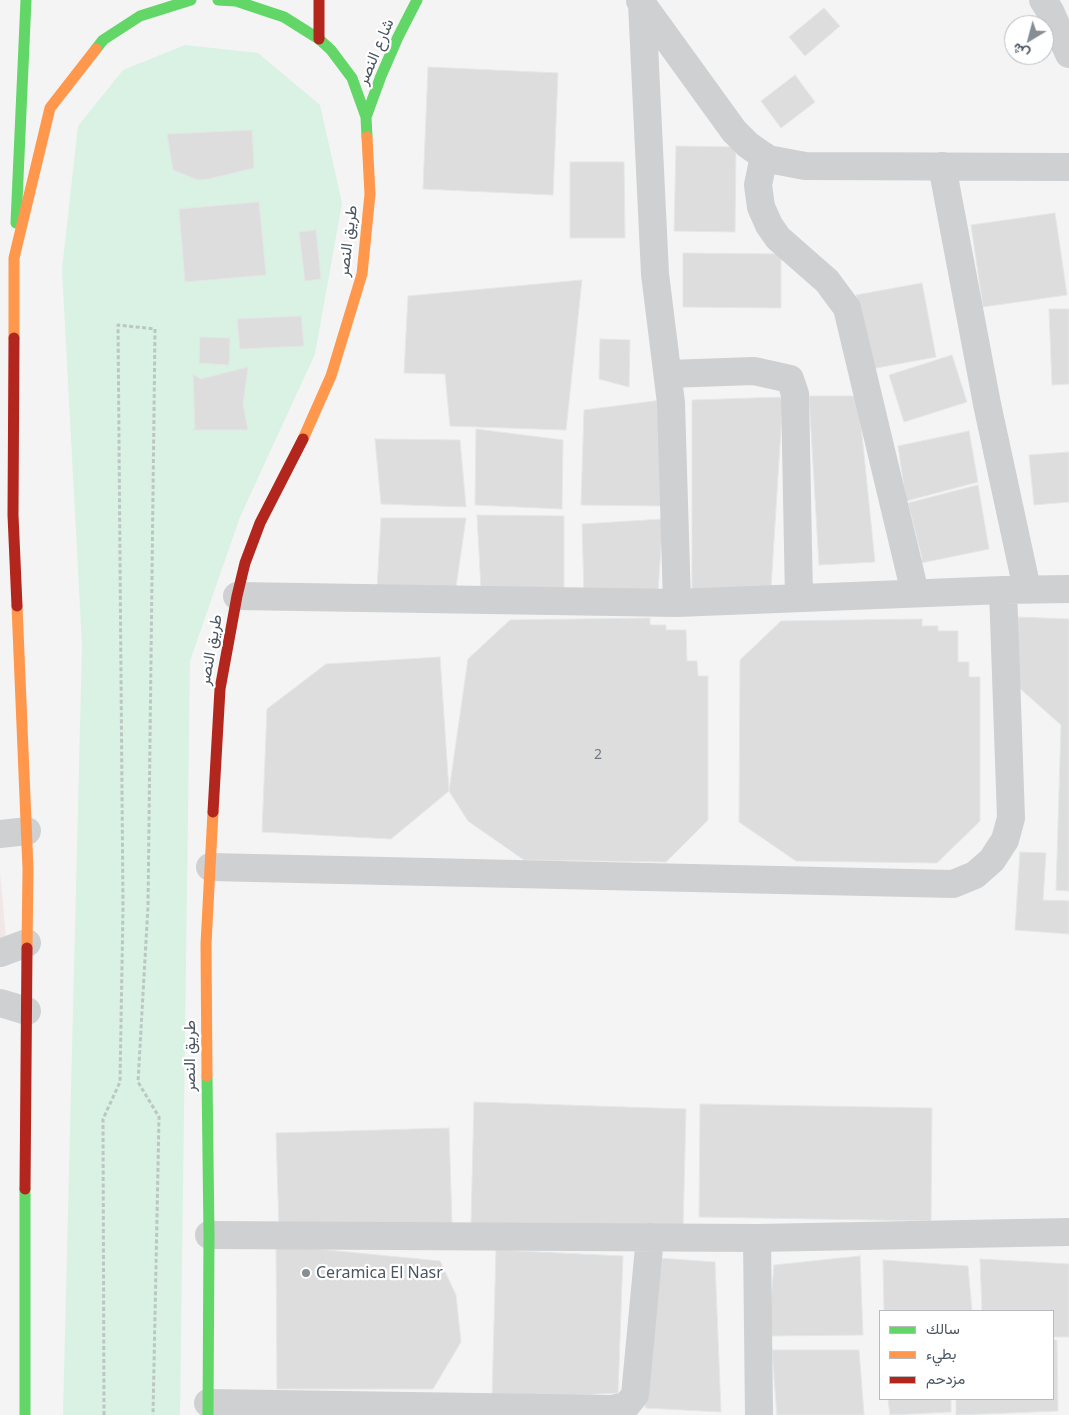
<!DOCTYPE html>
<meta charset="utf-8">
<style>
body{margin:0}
#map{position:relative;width:1069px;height:1415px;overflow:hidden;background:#f4f4f4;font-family:"Noto Sans",Vazirmatn,sans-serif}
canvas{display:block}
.legend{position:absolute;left:879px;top:1310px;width:175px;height:90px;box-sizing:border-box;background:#fff;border:1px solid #b7bbc0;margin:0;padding:6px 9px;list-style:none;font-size:15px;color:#4a5661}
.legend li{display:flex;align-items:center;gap:10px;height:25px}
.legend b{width:25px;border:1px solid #b7bbc0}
.north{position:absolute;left:1004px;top:15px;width:50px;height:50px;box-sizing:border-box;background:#fff;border:1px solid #b7bbc0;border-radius:50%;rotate:217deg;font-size:14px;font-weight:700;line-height:20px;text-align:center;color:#4a5661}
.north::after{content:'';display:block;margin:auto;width:18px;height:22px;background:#868d94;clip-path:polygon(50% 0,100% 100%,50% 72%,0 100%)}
</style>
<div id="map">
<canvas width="1069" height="1415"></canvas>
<ul class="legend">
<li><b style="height:6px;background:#63d668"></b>سالك</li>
<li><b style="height:6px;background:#ff974d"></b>بطيء</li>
<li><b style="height:6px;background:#b3261e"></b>مزدحم</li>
</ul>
<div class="north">ش</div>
</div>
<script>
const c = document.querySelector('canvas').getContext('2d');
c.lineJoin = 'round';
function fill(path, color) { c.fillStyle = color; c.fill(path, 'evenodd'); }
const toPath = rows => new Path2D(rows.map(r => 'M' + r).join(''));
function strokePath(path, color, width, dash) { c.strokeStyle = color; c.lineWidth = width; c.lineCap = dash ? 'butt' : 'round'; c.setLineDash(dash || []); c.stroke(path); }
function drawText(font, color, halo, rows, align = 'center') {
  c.font = font + ' "Noto Sans",Vazirmatn,sans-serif'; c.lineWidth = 4.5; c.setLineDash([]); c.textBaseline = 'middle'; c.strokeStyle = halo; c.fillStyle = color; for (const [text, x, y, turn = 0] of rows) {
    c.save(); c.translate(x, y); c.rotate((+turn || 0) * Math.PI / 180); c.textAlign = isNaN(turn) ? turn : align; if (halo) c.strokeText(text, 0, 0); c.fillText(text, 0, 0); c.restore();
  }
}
const medical = toPath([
 [0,872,6,938,0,940]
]);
const green = toPath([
 [185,45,258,53,320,105,342,203,315,354,240,517,190,661,180,1415,63,1415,82,645,62,269,78,126,123,70]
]);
const building = toPath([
 [824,8,840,26,805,56,789,37,824,8],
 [428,67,558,73,553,195,423,189,428,67],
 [795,75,815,102,781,128,761,101,795,75],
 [252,130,254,168,208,179,198,180,173,170,167,134,252,130],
 [676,146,736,147,735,232,674,231,676,146],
 [570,162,624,162,625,238,570,238,570,162],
 [259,202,266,275,185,282,179,209,259,202],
 [1055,213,1067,295,983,307,971,225,1055,213],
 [316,230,321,279,305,281,299,232,316,230],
 [683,253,781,254,781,308,683,307,683,253],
 [582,280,566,430,450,426,445,374,404,373,408,296,582,280],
 [922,283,936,357,871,369,856,295,922,283],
 [1049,309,1069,309,1069,384,1052,385,1049,309],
 [301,316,304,346,240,349,237,319,301,316],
 [200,337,230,338,229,365,199,363,200,337],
 [600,339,630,340,629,387,599,379,600,339],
 [952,355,967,402,904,422,889,375,952,355],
 [248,367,243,404,248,430,191,430,195,428,193,374,201,379,248,367],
 [809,396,858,396,875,562,819,565,809,396],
 [783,397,771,588,692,592,692,400,783,397],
 [662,400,663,506,581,505,584,410,662,400],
 [476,429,563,440,562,509,475,505,476,429],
 [969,431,978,482,906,501,898,446,969,431],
 [375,439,460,440,466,507,381,504,375,439],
 [1069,452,1069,502,1034,505,1029,455,1069,452],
 [978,485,989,549,921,563,922,558,908,503,978,485],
 [477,515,564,516,564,590,481,589,477,515],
 [381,518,466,518,456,587,377,589,381,518],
 [663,519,658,591,584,592,582,524,663,519],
 [1018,617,1069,619,1069,891,1056,890,1061,725,1016,685,1018,617],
 [650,618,650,625,666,625,666,630,686,630,687,661,697,661,698,676,708,676,708,820,666,862,524,860,468,821,449,791,468,659,510,620,650,618],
 [922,619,922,626,938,626,938,631,958,631,958,662,969,662,969,677,980,677,980,821,937,863,796,861,739,822,740,660,781,621,922,619],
 [440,657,449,791,391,839,262,832,267,709,326,664,440,657],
 [1020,852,1046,853,1043,900,1069,901,1069,934,1015,930,1020,852],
 [474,1102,686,1109,683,1231,471,1224,474,1102],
 [700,1104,932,1108,931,1221,699,1217,700,1104],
 [449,1128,452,1224,279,1228,276,1133,449,1128],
 [276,1245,440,1261,456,1295,461,1342,433,1389,277,1389,276,1245],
 [496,1250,623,1256,618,1393,492,1399,496,1250],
 [860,1256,863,1335,768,1336,774,1265,860,1256],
 [659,1258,715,1262,721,1412,645,1408,659,1258],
 [980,1259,1069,1264,1069,1337,1053,1337,1053,1311,982,1311,980,1259],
 [883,1260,968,1266,972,1311,884,1311,883,1260],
 [1053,1340,1057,1340,1058,1411,956,1415,956,1399,1053,1399,1053,1340],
 [772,1350,859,1350,864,1415,777,1415,772,1350],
 [888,1399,951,1399,951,1412,890,1415,888,1399]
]);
const path = toPath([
 [104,1415,103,1119,120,1082,123,908,118,325,155,329,148,906,138,1082,159,1117,153,1415]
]);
const street = toPath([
 [1043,0,1050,11,1069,54],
 [640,1,734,131,748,145,768,159,805,166,1069,167],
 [642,3,655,274,671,403,677,603],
 [764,156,758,185,761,207,769,225,778,238,827,281,847,308,915,593],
 [942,166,987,404,1027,589],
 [668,374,754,371,790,379,795,394,799,598],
 [237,596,677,603,1003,590,1069,589],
 [0,834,27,831],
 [210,867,953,884,975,875,992,860,1005,840,1011,818,1003,590],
 [0,953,27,943],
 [0,1003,27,1011],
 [209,1235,757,1238,1069,1232],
 [757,1238,759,1415],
 [208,1403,613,1409,626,1406,635,1395,650,1237]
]);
const fast = toPath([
 [218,0,236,1,284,17,319,39,331,50,352,78,366,117,367,137],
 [96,49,103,40,140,16,191,0],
 [366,117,381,76,398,37,417,0],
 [16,223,26,0],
 [207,1076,209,1235,208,1415],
 [25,1189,25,1415]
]);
const slow = toPath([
 [14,338,14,258,50,108,96,49],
 [303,439,331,376,362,274,370,194,367,137],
 [17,606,28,869,27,948],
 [207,1076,206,944,213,812]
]);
const jam = toPath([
 [319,0,319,39],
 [14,338,13,515,17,606],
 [213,812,220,689,237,596,245,563,260,523,303,439],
 [25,1189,27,948]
]);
const markers = [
 [306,1273,5,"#868d94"]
];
const numberNames = [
 ["2",598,755]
];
const streetNames = [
 ["شارع النصر",376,52,-67],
 ["طريق النصر",348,241,-83],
 ["طريق النصر",211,650,-80],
 ["طريق النصر",190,1056,-90]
];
const poiNames = [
 ["Ceramica El Nasr",316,1273]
];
fill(medical, '#f1e7e6');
fill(green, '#d9f2e3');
fill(building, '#ddddde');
strokePath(building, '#e5e6e7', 1);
strokePath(path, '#bcc7c4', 3, [4, 2.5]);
strokePath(street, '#ced0d2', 28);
strokePath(fast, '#63d668', 11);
strokePath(slow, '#ff974d', 11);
strokePath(jam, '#b3261e', 11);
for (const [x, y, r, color] of markers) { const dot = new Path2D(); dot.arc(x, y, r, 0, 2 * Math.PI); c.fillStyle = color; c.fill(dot); strokePath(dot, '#fff', 2); }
drawText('14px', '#707881', null, numberNames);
drawText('16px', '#4a5661', '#fff', streetNames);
drawText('16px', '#4a5661', '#fff', poiNames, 'left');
</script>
